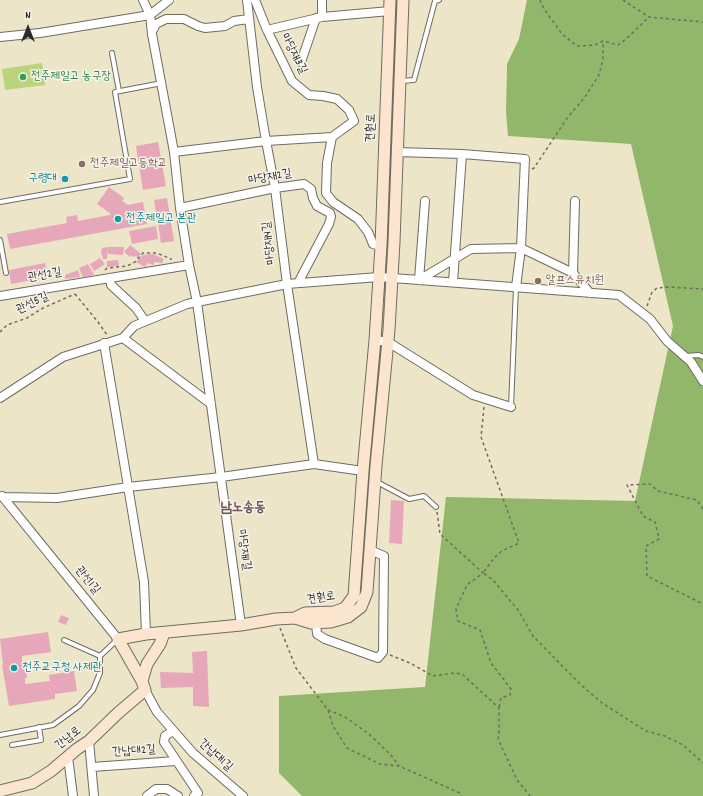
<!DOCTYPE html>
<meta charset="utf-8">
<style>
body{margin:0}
#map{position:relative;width:703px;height:796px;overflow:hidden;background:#ece5c7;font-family:Dekko,sans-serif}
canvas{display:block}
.north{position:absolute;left:8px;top:8px;width:40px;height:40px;-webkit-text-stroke:3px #f7f3e8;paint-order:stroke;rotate:0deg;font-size:11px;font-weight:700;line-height:16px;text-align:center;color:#2b2b2b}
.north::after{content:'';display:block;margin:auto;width:14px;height:18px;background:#2b2b2b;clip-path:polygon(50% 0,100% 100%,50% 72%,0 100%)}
</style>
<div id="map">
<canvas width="703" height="796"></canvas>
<div class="north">N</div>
</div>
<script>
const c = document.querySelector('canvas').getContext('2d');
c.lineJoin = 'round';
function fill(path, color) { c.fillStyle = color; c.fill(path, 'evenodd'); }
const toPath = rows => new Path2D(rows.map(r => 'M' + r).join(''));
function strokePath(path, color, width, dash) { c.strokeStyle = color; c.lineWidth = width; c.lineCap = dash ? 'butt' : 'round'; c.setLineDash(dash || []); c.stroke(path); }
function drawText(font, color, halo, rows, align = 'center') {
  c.font = font + ' Dekko,"Poor Story",sans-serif'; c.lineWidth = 3; c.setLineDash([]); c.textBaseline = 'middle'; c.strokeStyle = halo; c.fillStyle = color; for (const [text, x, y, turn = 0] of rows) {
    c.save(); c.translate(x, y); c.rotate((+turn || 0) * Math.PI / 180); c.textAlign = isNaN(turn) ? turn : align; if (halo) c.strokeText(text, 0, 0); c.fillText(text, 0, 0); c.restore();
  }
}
const green = toPath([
 [42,63,45,85,5,90,2,69]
]);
const forest = toPath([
 [527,0,703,0,703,796,302,796,279,773,279,696,425,687,446,497,635,501,673,326,631,144,508,136,506,112,507,64,519,39]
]);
const building = toPath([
 [158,142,166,186,143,190,136,146],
 [69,175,70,181,61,183,60,177],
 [109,187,124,198,122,201,128,205,143,202,147,224,10,249,7,234,67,223,66,217,77,215,78,221,110,215,111,214,97,204],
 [167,198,174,241,161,243,154,200],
 [156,226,158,239,132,244,129,231],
 [130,245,141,254,138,258,135,256,133,257,131,255,130,257,124,252],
 [108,247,107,259,103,259,101,252,102,248],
 [108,247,124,247,123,255,108,254],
 [153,254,164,259,162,263,155,262,153,265,148,263,145,267,136,262,143,255],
 [100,258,105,264,94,271,90,264],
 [118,260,119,266,107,267,107,261],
 [45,263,48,277,11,284,9,270],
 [88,264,94,275,83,277,79,268],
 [78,270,80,277,65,279,65,275],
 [391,500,404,501,402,544,389,543],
 [61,615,69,618,66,625,58,622],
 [48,632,51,652,22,656,22,662,25,662,27,678,25,678,25,684,50,681,49,675,74,671,77,691,55,694,55,699,9,706,2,665,3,665,0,639],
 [207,651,209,707,193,706,193,687,161,688,160,672,193,673,192,652]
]);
const path = toPath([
 [540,0,544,9,562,34,577,46,595,45,603,41,618,45,626,39,649,17],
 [623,0,649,17,703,22],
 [532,169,534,168,568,117,585,97,599,75,603,59,603,41],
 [105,270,107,268,127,266,135,262,143,253,157,253,171,259,171,260],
 [75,294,98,322,107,335],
 [647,306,652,292,657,288,669,287,703,289],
 [0,332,7,325,27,318,43,308,75,294],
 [484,407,481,437,519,543,502,551,494,558,483,573,493,580,518,610,533,636,581,685,602,703,630,721,646,731,665,736,683,745,703,763],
 [703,509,697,500,658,491,650,484,627,485,643,516,655,522,659,539,646,546,647,576,703,604],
 [437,512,440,534,483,573,467,585,456,609,458,621,480,630,491,663,511,689,510,695,501,698,499,708],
 [280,628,296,668,328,710,333,726,347,748,380,764,399,766,460,793,461,796],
 [390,655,410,663,433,676,454,673,462,674,499,708,499,733,498,739,517,780,530,796],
 [328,710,345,717,369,734,391,755,399,766]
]);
const lane = toPath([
 [112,53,119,91],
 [400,81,414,80,435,1,439,0],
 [0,202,130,179,115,92,162,83],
 [0,240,6,273],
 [686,356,699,355,703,357],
 [511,407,516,287],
 [377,482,409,499,424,496,436,507],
 [64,640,100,656],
 [0,735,53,725,79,706,93,690,100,673,100,656,117,640],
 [12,745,41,740,39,727]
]);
const street = toPath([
 [143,0,150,15,152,34,174,152,180,208,189,265,197,302,241,625],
 [247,0,257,87,266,141,275,188,287,284,314,464],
 [322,17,322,0],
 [267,30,322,17,390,11],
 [152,32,156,24,166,19,184,19,198,26,205,28,225,26,234,21,249,19],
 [0,37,40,33,150,15,169,0],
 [301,62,316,18],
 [332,137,327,163,326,193,333,202,358,219,368,232,373,244,381,246],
 [174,152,266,141,332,137,354,121,349,110,337,99,323,96,309,95,292,81,267,30,255,0],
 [397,152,462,154,525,159,521,248,516,287],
 [575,201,573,273,590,293],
 [180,208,275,188,304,184,311,189,313,198,317,206,330,213,331,217,329,224,298,283],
 [110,278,111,285,136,308,145,321],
 [419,280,471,249,521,248,573,273],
 [419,280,425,201],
 [453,282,462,154],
 [0,296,189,265],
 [123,338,211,404],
 [375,340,388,342,473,395,511,407],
 [104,343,144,582,146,634],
 [0,398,63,357,123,338,134,326,187,304,287,284,379,277,619,295,650,319,667,341,691,362,703,381],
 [2,496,118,639],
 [4,497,57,498,128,487,221,477,314,464,363,471],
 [316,623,317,634,325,639,378,658,383,652,384,556,370,550],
 [145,690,157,712,193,753,243,796],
 [173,731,165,736,164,742,198,793,194,796],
 [89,741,94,796],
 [68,757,73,796],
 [92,767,176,761],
 [147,796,156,789,167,789,178,796]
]);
const secondary = toPath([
 [295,618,305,613,334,612,345,608,354,596,363,471,375,340,381,246,390,0],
 [142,681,147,664,160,644,164,633],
 [0,791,32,783,51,771,77,749,89,741,118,713,145,690,142,681,118,639,146,634,241,625,276,619,295,618,311,623,331,622,348,617,361,607,367,592,376,466,389,330,394,242,403,0]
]);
const markers = [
 [23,77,4,"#2e9e5b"],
 [82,164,4,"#8d6e63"],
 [65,179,4,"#0f9aa8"],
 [118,219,4,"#0f9aa8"],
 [538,281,4,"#8d6e63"],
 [14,668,4,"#0f9aa8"]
];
const streetNames = [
 ["마당재3길",293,54,63],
 ["견훤로",372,128,-87],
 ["마당재2길",270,178,-10],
 ["마당재4길",270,243,-97],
 ["관선2길",45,276,-10],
 ["관선5길",33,304,-26],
 ["마당재1길",243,550,82],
 ["관선1길",87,581,51],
 ["견훤로",321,599,-8],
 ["간납로",69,739,-38],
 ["간납대2길",134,752,-4],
 ["간납대1길",215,756,42]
];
const leisureNames = [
 ["전주제일고 농구장",31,77]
];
const educationNames = [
 ["전주제일고등학교",90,164],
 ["알프스유치원",546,281]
];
const cultureNames = [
 ["구령대",57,179,"right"],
 ["전주제일고 본관",126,219],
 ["천주교구청 사제관",22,668]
];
const quarterNames = [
 ["남노송동",243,509]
];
fill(green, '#b9d47a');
fill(forest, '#92b66a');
fill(building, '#e7a7ba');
strokePath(lane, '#6f6c62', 6);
strokePath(street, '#6f6c62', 10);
strokePath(secondary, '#6f6c62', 13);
strokePath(path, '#6f6c62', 1.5, [3, 3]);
strokePath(lane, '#fff', 4);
strokePath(street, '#fff', 8);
strokePath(secondary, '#fbe5cf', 11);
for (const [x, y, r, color] of markers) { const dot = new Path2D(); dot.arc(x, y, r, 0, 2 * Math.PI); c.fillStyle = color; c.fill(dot); strokePath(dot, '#f7f3e8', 1.5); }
drawText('12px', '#2b2b2b', '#f7f3e8', streetNames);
drawText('12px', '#27864d', '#f7f3e8', leisureNames, 'left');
drawText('12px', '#785e54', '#f7f3e8', educationNames, 'left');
drawText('12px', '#0d838f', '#f7f3e8', cultureNames, 'left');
drawText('bold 14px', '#6d565d', '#f7f3e8', quarterNames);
</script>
